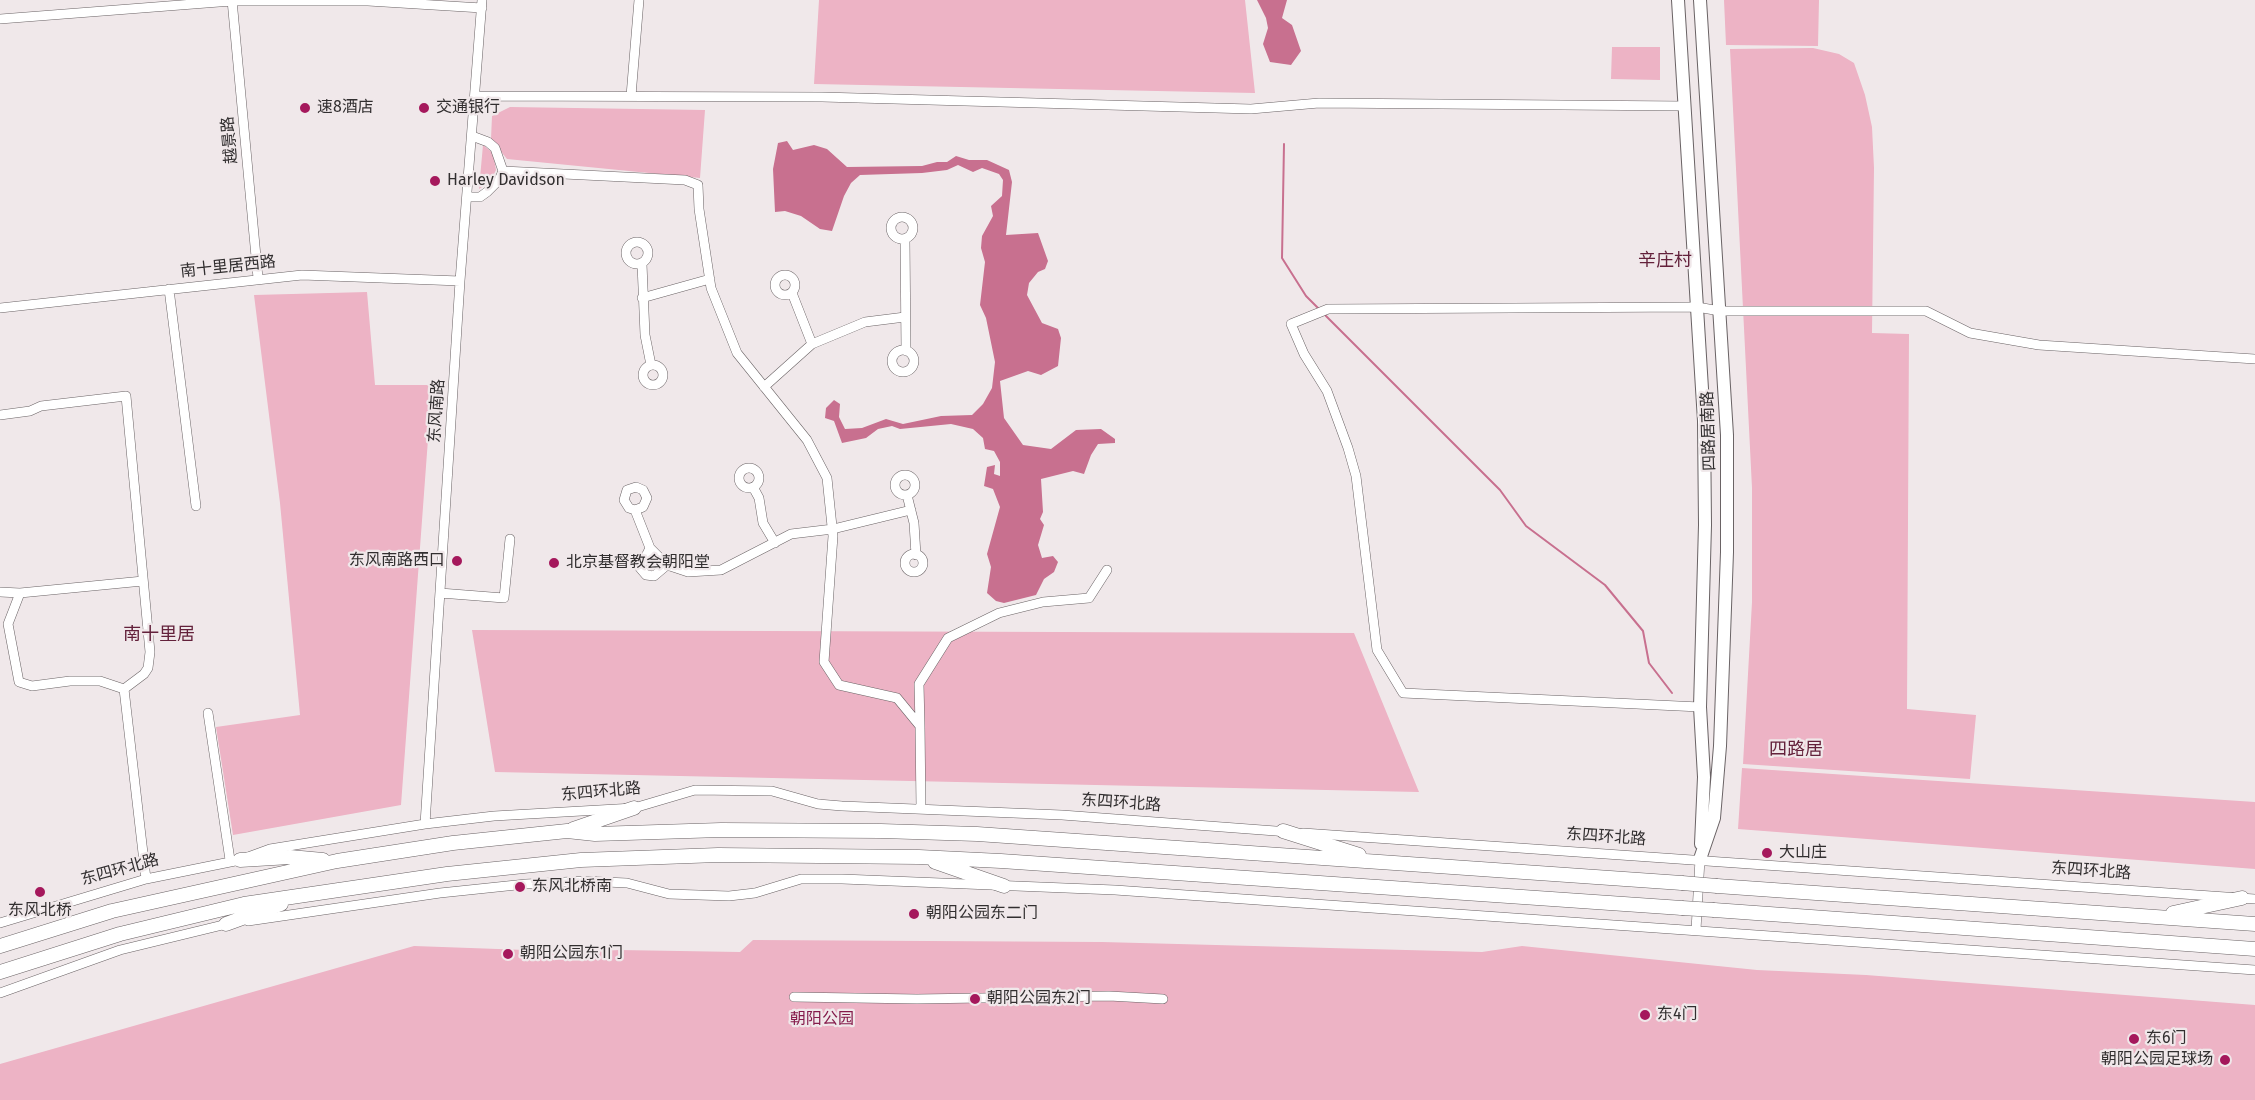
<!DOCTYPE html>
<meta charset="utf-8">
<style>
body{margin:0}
canvas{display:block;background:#f0e8ea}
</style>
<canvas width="2255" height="1100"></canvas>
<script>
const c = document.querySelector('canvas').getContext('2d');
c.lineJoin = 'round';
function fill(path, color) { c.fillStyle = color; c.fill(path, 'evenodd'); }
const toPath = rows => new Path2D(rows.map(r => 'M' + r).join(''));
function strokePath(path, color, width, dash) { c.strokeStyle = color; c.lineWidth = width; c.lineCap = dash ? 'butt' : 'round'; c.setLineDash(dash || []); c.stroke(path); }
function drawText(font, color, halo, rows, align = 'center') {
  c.font = font + ' "Fira Sans","Noto Sans SC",sans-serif'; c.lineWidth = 4.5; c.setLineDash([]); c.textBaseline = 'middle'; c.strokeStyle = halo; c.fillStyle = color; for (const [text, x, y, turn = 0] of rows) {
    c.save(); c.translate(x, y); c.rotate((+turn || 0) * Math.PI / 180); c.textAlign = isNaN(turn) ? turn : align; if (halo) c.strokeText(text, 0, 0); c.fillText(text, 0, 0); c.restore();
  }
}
const green = toPath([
 [819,0,1245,0,1255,93,814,84],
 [1724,0,1819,0,1818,46,1726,45],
 [1612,47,1660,47,1660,80,1611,79],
 [1813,48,1839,54,1854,63,1865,95,1872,127,1874,168,1872,333,1909,334,1907,709,1976,715,1970,779,1743,764,1752,602,1752,488,1730,49],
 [510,107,705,110,700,178,507,159,491,139,492,116],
 [483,145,493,153,496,170,490,182,479,189],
 [367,292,375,385,432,385,401,805,233,835,216,727,300,715,280,503,254,295],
 [472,630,1354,633,1419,792,495,772],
 [1742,768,2255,802,2255,869,1738,829],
 [753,940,1102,942,1482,952,1522,946,1757,970,1866,975,2255,1005,2255,1100,0,1100,0,1064,414,946,582,952,619,950,740,952]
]);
const water = toPath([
 [1257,0,1287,0,1282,18,1292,25,1301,51,1291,65,1270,62,1263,44,1268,28,1266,18],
 [787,141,793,150,814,145,827,149,847,167,922,166,937,162,947,162,956,156,969,160,987,160,1009,170,1012,182,1006,235,1038,233,1048,261,1045,269,1038,272,1029,283,1027,295,1042,323,1058,329,1061,338,1058,366,1041,375,1028,371,1000,381,1004,418,1023,445,1051,449,1076,430,1101,429,1115,439,1115,443,1098,444,1091,455,1084,474,1073,471,1041,479,1043,512,1040,519,1044,525,1038,545,1042,558,1053,556,1058,562,1054,572,1044,579,1036,595,1004,603,996,601,987,593,991,567,987,554,1000,507,993,489,984,486,987,467,995,465,994,474,1000,476,1000,462,994,451,985,449,983,438,973,429,951,424,900,429,892,426,878,429,866,438,842,443,834,421,825,418,826,408,834,400,840,404,839,417,845,429,862,428,886,419,903,424,941,416,972,415,983,404,992,388,995,362,986,318,980,305,985,262,981,248,982,236,993,216,991,206,1002,196,1003,180,999,174,982,168,973,172,958,165,947,170,922,173,860,175,851,183,844,196,832,231,820,229,801,216,785,211,775,212,773,169,778,143]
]);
const stream = toPath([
 [1284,144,1282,258,1306,296,1319,309],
 [1323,313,1500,490,1526,526,1605,585,1643,631,1649,663,1672,693]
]);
const minor = toPath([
 [232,0,258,278],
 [0,19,232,1,368,1,482,8],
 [476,96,822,97,1251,109,1319,103,1685,106],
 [631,96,639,0],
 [503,171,685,180,698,185,699,209,711,288,737,353,807,440,827,478,833,536,824,662,839,685,897,698,920,726,921,809],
 [467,197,480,197,487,192,499,180,503,171,495,148,488,142,472,136],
 '891 228a11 11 0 1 1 22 0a11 11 0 1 1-22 0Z',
 [905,239,906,351],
 '626 253a11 11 0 1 1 22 0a11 11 0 1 1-22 0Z',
 [642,264,645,335,651,365],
 '775 285a10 10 0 1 1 20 0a10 10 0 1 1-20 0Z',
 [169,289,196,506],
 [792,293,812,344],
 [642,298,710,279],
 [0,308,302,275,460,281],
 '892 361a11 11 0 1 1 22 0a11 11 0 1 1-22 0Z',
 '643 375a10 10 0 1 1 20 0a10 10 0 1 1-20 0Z',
 [764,387,812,344,865,322,905,317],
 [0,415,30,411,41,406,126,396,150,652,148,668,144,674,124,689],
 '739 478a10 10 0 1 1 20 0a10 10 0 1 1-20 0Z',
 '895 485a10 10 0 1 1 20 0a10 10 0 1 1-20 0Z',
 [753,487,759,498,763,523,775,543],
 [907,495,914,523,916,555],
 [635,510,643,507,647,498,643,490,636,487,627,490,624,500,629,508,635,510,650,548,667,565,688,572,721,570,791,534,833,529,911,510],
 [650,548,640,568,646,575,654,576,667,565],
 '905 563a9 9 0 1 1 18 0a9 9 0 1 1-18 0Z',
 [0,592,20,593,143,581],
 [20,593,8,624,19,682,32,686,70,681,100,681,124,689],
 [440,593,504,598,510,539],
 [124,689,146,879],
 [1700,707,1403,693,1377,650,1356,476,1348,448,1327,391,1304,354,1291,324,1328,309,1697,307,1720,311,1926,311,1970,333,2039,345,2255,359],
 [208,713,230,860],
 [920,726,919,684,948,638,999,613,1043,602,1089,598,1107,570],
 [425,824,460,281,482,0],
 [1303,833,2255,899],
 [248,921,440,893,526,884,584,881,627,883,669,894,729,896,755,893,801,879,842,879,1115,890,2255,970],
 [0,923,146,879,240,860,270,849,425,824,494,816,634,808,695,790,772,791,818,804,842,806,1062,815,1289,832],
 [1696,930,1700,859],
 [0,993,120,950,231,923],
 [794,997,917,999,1109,996,1163,999]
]);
const major = toPath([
 [1678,0,1704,421,1705,525,1700,707,1704,777,1701,844],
 [1700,0,1727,435,1727,552,1720,746,1714,818,1700,859]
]);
const highway = toPath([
 [573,829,634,808],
 [1283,831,1359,855],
 [240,860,290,857,323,860],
 [935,862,1004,886],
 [1717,886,2255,924],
 [1714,910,2255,949],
 [2173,913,2242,898],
 [226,924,281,904],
 [0,946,112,911,337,861,453,843,567,831,595,834,721,830,881,831,977,834,1682,883],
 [0,972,120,934,244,904,447,874,581,860,718,855,919,857,1001,861,1682,908]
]);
const highwayBridge = toPath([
 [1682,883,1717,886],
 [1682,908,1714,910]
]);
const markers = [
 [305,108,6,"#a5185c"],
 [424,108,6,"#a5185c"],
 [435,181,6,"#a5185c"],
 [457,561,6,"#a5185c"],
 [554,563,6,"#a5185c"],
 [1767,853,6,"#a5185c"],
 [520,887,6,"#a5185c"],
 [40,892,6,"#a5185c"],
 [914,914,6,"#a5185c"],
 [508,954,6,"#a5185c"],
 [975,999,6,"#a5185c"],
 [1645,1015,6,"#a5185c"],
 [2134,1039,6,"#a5185c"],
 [2225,1060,6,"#a5185c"]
];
const poiNames = [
 ["速8酒店",317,108],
 ["交通银行",436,108],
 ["Harley Davidson",447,181],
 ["东风南路西口",445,561,"right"],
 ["北京基督教会朝阳堂",566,563],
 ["大山庄",1779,853],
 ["东风北桥南",532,887],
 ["东风北桥",40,911,"center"],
 ["朝阳公园东二门",926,914],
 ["朝阳公园东1门",520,954],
 ["朝阳公园东2门",987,999],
 ["东4门",1657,1015],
 ["东6门",2146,1039],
 ["朝阳公园足球场",2213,1060,"right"]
];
const streetNames = [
 ["越景路",230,140,-95],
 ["南十里居西路",228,267,-6],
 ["东风南路",437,411,-86],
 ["四路居南路",1709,431,-92],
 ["东四环北路",601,792,-5],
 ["东四环北路",1121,803,4],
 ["东四环北路",1606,837,4],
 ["东四环北路",120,870,-15],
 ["东四环北路",2091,871,4]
];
const parkNames = [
 ["朝阳公园",822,1020]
];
const neighbourhoodNames = [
 ["辛庄村",1665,261],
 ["南十里居",159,635],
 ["四路居",1796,750]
];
fill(green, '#edb3c5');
fill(water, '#c8708f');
strokePath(stream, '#c8708f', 2);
strokePath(minor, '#6a6365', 10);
strokePath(major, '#6a6365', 14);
strokePath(highway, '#6a6365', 15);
strokePath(minor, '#fff', 9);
strokePath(major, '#fff', 12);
strokePath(highway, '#fff', 14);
strokePath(highwayBridge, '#6a6365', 15, []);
strokePath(highwayBridge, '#fff', 14);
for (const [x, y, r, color] of markers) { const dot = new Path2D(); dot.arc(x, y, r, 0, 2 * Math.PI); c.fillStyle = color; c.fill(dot); strokePath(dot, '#f0e8ea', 2); }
drawText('16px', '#322f30', '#f0e8ea', poiNames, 'left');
drawText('16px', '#322f30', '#f0e8ea', streetNames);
drawText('16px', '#851b4b', '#f0e8ea', parkNames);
drawText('18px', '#63213b', '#f0e8ea', neighbourhoodNames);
</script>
